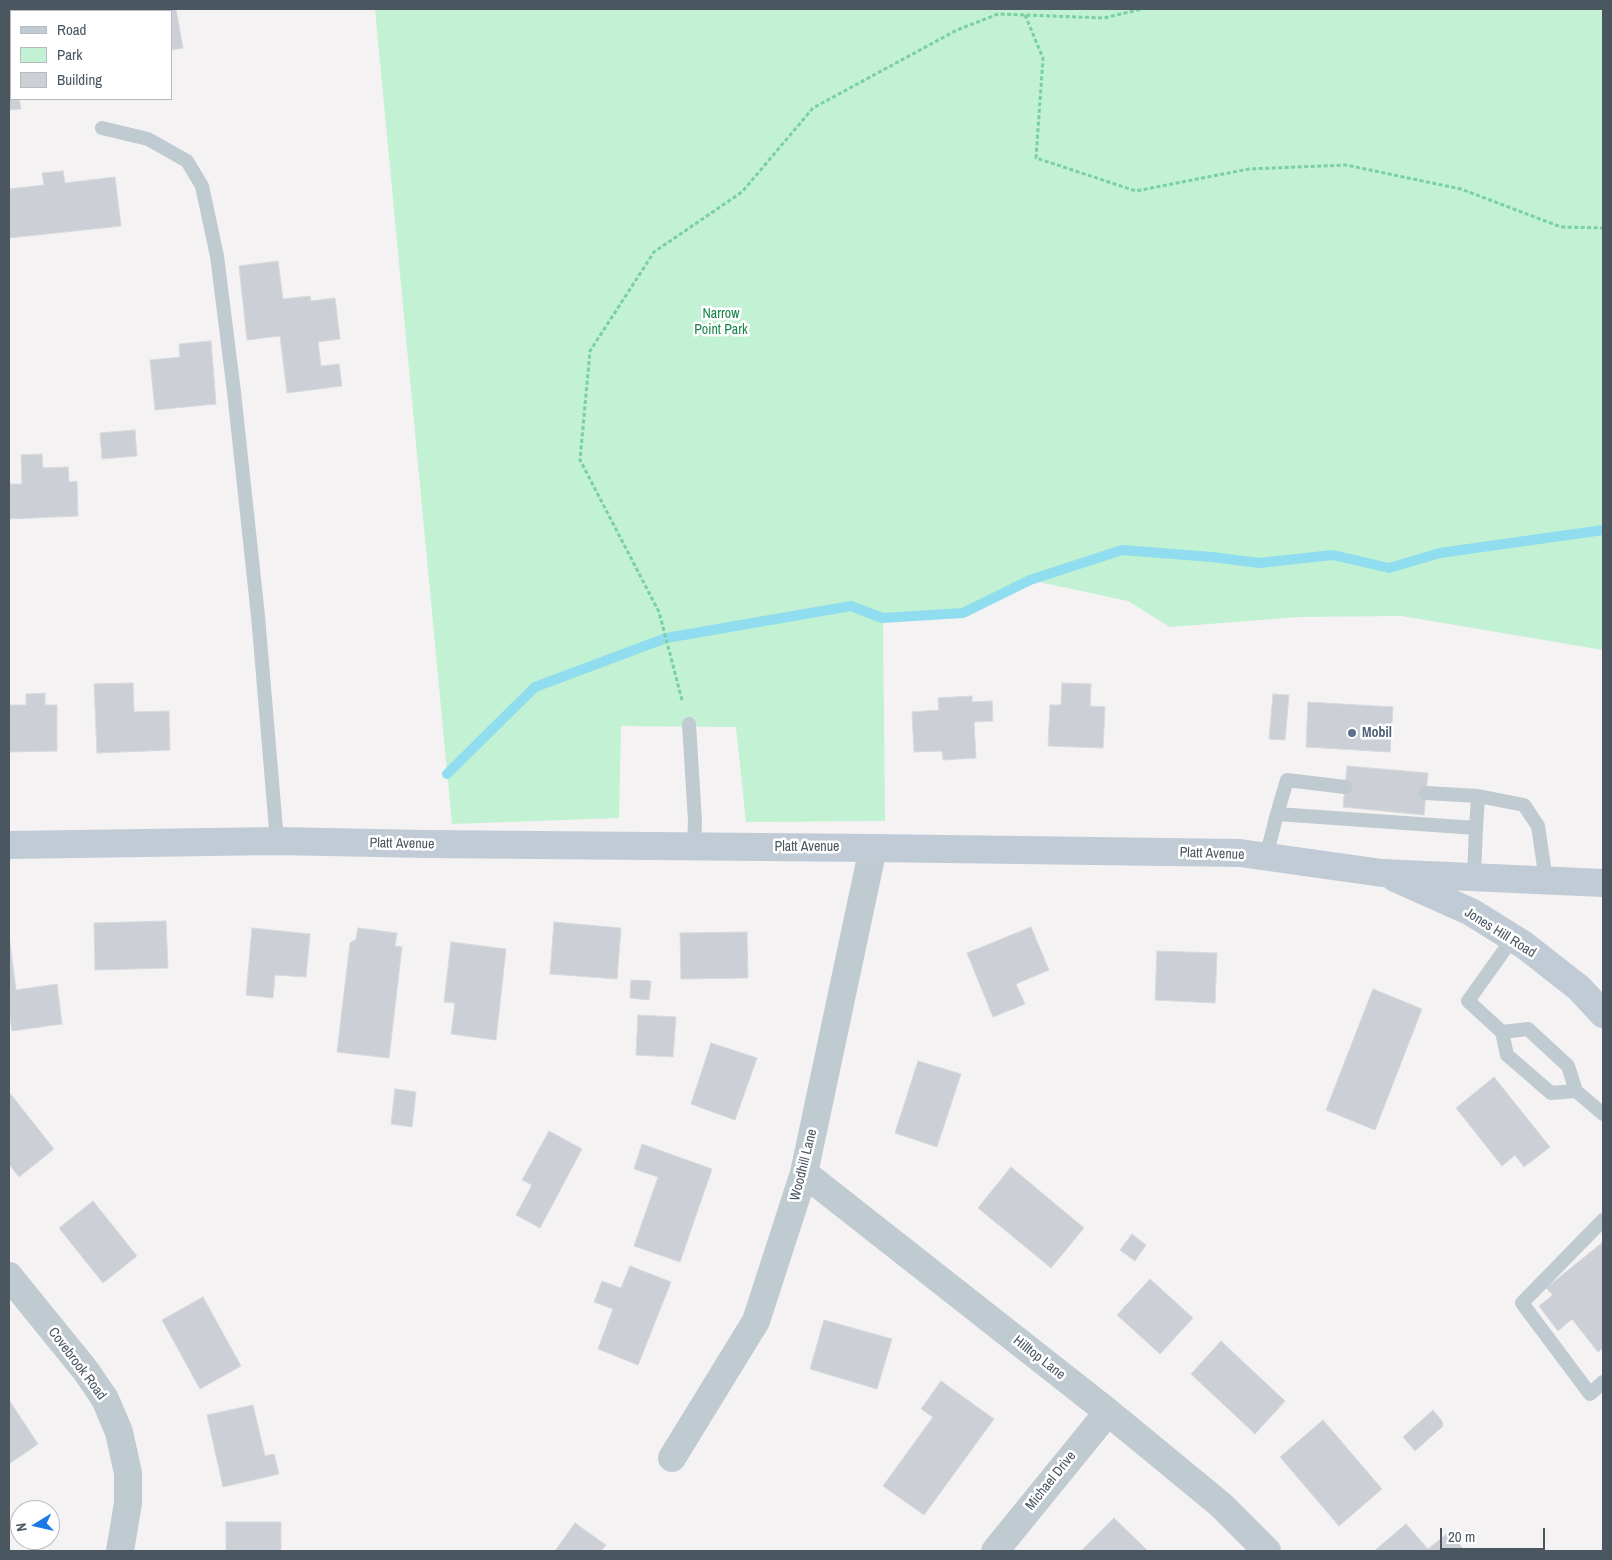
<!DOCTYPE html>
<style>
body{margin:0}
#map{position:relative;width:1612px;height:1560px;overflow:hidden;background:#f5f2f3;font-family:"Archivo Narrow",sans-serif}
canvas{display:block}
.frame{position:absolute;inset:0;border:10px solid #4a5660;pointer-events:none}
.legend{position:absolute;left:10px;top:10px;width:162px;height:90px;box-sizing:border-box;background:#fff;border:1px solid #b7bbbf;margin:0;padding:6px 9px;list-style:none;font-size:15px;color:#4a5660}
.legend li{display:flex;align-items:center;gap:10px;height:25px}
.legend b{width:25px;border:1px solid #b7bbbf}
.north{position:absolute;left:10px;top:1500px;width:50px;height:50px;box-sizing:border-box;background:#fff;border:1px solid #b7bbbf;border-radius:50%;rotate:261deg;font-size:14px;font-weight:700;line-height:20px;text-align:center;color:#4a5660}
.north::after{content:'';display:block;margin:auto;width:18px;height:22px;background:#1979e8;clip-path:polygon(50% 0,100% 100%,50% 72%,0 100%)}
.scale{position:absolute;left:1440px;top:1528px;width:105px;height:22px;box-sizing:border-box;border:2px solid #4a5660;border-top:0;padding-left:6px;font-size:15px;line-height:18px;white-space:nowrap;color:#4a5660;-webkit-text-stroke:4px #fff;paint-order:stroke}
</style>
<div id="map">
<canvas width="1612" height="1560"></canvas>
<div class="frame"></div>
<ul class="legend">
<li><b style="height:6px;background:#c0cbd6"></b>Road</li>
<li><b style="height:14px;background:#c2f1d3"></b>Park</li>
<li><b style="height:14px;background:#cccfd5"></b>Building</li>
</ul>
<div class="north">N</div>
<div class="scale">20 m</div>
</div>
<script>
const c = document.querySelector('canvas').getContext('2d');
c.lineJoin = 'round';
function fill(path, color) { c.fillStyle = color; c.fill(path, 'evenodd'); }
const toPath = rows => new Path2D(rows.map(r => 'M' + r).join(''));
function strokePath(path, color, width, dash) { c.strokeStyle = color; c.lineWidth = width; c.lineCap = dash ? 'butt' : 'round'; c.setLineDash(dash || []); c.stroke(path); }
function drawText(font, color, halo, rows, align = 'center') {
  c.font = font + ' "Archivo Narrow",sans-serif'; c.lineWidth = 5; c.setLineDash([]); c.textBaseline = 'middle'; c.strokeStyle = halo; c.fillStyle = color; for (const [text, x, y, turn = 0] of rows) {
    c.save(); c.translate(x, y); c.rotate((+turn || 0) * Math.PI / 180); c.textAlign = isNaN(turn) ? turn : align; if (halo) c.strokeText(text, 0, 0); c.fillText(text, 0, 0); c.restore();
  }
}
const green = toPath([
 [375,9,1603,9,1603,650,1402,616,1299,617,1170,627,1128,601,1030,580,963,613,883,618,885,821,746,822,736,727,621,726,619,818,452,824]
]);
const stream = toPath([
 [447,774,535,687,666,638,851,606,882,618,963,613,1030,580,1122,550,1212,557,1259,563,1333,555,1389,568,1440,553,1603,530]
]);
const building = toPath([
 [142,9,176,9,183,48,171,50,171,11,127,11,142,9],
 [9,31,11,31,11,99,19,99,21,109,9,110,9,31],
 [63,171,65,183,115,177,121,226,9,238,9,189,44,185,42,173,63,171],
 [278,261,283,299,310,296,311,301,335,298,340,339,318,342,321,366,339,364,342,386,287,393,280,336,247,340,239,266,278,261],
 [211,341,216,404,155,410,150,360,180,357,179,344,211,341],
 [135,430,137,456,102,459,100,433,135,430],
 [42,454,43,468,68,467,69,482,77,481,78,516,9,519,9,484,22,484,21,455,42,454],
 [133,683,134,712,169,711,170,750,97,753,94,684,133,683],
 [1062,683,1091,684,1090,706,1105,707,1103,748,1048,746,1050,705,1061,705,1062,683],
 [45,693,45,705,57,705,57,751,9,752,9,705,26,705,26,694,45,693],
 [1273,694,1289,695,1285,740,1269,739,1273,694],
 [972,696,972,702,992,701,993,721,974,722,976,758,943,760,942,751,914,752,912,712,939,710,938,698,972,696],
 [1308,702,1393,707,1390,752,1306,747,1308,702],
 [1347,766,1428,773,1424,815,1343,807,1347,766],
 [166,921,168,968,95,970,94,923,166,921],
 [554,922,621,928,617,979,550,974,554,922],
 [1031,927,1049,970,1016,984,1025,1004,993,1017,967,953,1031,927],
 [252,928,310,934,306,977,275,975,273,998,246,995,252,928],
 [358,928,397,933,395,946,402,947,389,1058,337,1052,350,943,356,939,358,928],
 [747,932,748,978,681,979,680,933,747,932],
 [9,935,16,990,57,984,62,1024,12,1031,9,1008,9,935],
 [451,942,506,949,496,1040,451,1034,455,1003,444,1002,451,942],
 [1157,951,1217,953,1215,1003,1155,1000,1157,951],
 [631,980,651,981,649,1000,630,998,631,980],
 [1373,989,1422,1009,1375,1130,1326,1110,1373,989],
 [638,1015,676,1017,673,1057,636,1055,638,1015],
 [711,1043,757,1058,735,1120,691,1104,711,1043],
 [918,1061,961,1074,937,1147,895,1133,918,1061],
 [1494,1077,1550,1147,1524,1167,1515,1155,1502,1166,1456,1108,1494,1077],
 [395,1089,416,1092,412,1127,391,1124,395,1089],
 [9,1092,54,1149,19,1177,9,1164,9,1092],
 [549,1131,582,1149,540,1228,516,1215,532,1185,522,1180,549,1131],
 [642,1144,712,1169,680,1262,634,1246,658,1177,634,1169,642,1144],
 [1011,1167,1084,1228,1051,1268,978,1208,1011,1167],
 [93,1201,137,1256,103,1283,59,1228,93,1201],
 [1132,1234,1146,1245,1135,1261,1120,1250,1132,1234],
 [1603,1242,1603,1348,1598,1352,1572,1319,1558,1331,1539,1306,1553,1295,1546,1288,1603,1242],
 [630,1266,671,1282,638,1365,598,1349,613,1309,594,1302,602,1281,621,1288,630,1266],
 [1150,1279,1193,1318,1160,1354,1117,1315,1150,1279],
 [203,1297,241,1366,200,1389,162,1320,203,1297],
 [824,1320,892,1339,877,1389,810,1369,824,1320],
 [1221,1341,1285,1401,1255,1434,1191,1374,1221,1341],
 [941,1381,994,1419,924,1515,883,1486,933,1417,921,1409,941,1381],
 [9,1400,38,1444,9,1464,9,1400],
 [253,1405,265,1456,274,1454,279,1474,223,1487,207,1415,253,1405],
 [1433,1410,1442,1421,1443,1426,1415,1451,1403,1437,1433,1410],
 [1323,1420,1382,1489,1339,1526,1280,1457,1323,1420],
 [1114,1518,1148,1551,1081,1551,1114,1518],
 [226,1522,281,1522,281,1551,226,1551,226,1522],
 [575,1523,606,1545,601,1551,555,1551,575,1523],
 [1406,1524,1428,1549,1449,1532,1465,1551,1374,1551,1406,1524]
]);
const path = toPath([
 [1025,15,1043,58,1036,158,1136,191,1249,169,1346,165,1461,189,1561,227,1603,228],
 [682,700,659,612,580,460,590,351,654,252,742,192,813,108,957,30,998,14,1104,18,1142,9]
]);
const service = toPath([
 [102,128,148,139,187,161,202,186,217,256,234,392,258,616,277,841],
 [689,724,695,821,694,846],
 [1426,793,1478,796,1476,828],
 [1478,796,1524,805,1538,826,1546,880],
 [1277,814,1287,780,1345,787],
 [1266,857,1277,814,1476,828,1474,876],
 [1502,1032,1528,1029,1568,1066,1576,1091,1551,1093,1507,1055,1502,1032,1468,1001,1513,938],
 [1576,1091,1603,1114],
 [1603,1220,1522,1303,1590,1394,1603,1382]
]);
const minor = toPath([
 [804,1173,1108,1412,1221,1505,1267,1551],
 [9,1276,86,1371,105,1399,119,1432,128,1473,128,1503,120,1551],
 [672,1458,756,1321,804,1173,873,848],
 [995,1551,1108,1412]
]);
const secondary = toPath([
 [9,845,277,841,426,844,873,848,1240,853,1382,873,1603,883],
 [1395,878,1471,912,1524,945,1579,988,1603,1014]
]);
const markers = [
 [1352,733,5,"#5c6f8a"]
];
const parkNames = [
 ["Narrow",721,314],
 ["Point Park",721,330]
];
const serviceNames = [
 ["Mobil",1362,733]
];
const streetNames = [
 ["Platt Avenue",402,844,1],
 ["Platt Avenue",807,847],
 ["Platt Avenue",1212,854,2],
 ["Jones Hill Road",1500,933,32],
 ["Woodhill Lane",804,1165,-76],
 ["Hilltop Lane",1039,1358,38],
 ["Covebrook Road",77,1364,53],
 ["Michael Drive",1051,1481,-51]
];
fill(green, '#c2f1d3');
strokePath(stream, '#8fddee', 10);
fill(building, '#cccfd5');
strokePath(building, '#d6d9de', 1);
strokePath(path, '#79d0a3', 3, [4, 2.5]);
strokePath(service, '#c0cad1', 14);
strokePath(minor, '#c0cad1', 28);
strokePath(secondary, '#c0cbd6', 28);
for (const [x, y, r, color] of markers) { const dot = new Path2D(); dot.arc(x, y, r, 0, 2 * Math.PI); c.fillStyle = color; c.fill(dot); strokePath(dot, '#fff', 2); }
drawText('14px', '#17854b', '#fff', parkNames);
drawText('bold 14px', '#4e5e75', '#fff', serviceNames, 'left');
drawText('14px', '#4a5660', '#fff', streetNames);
</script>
